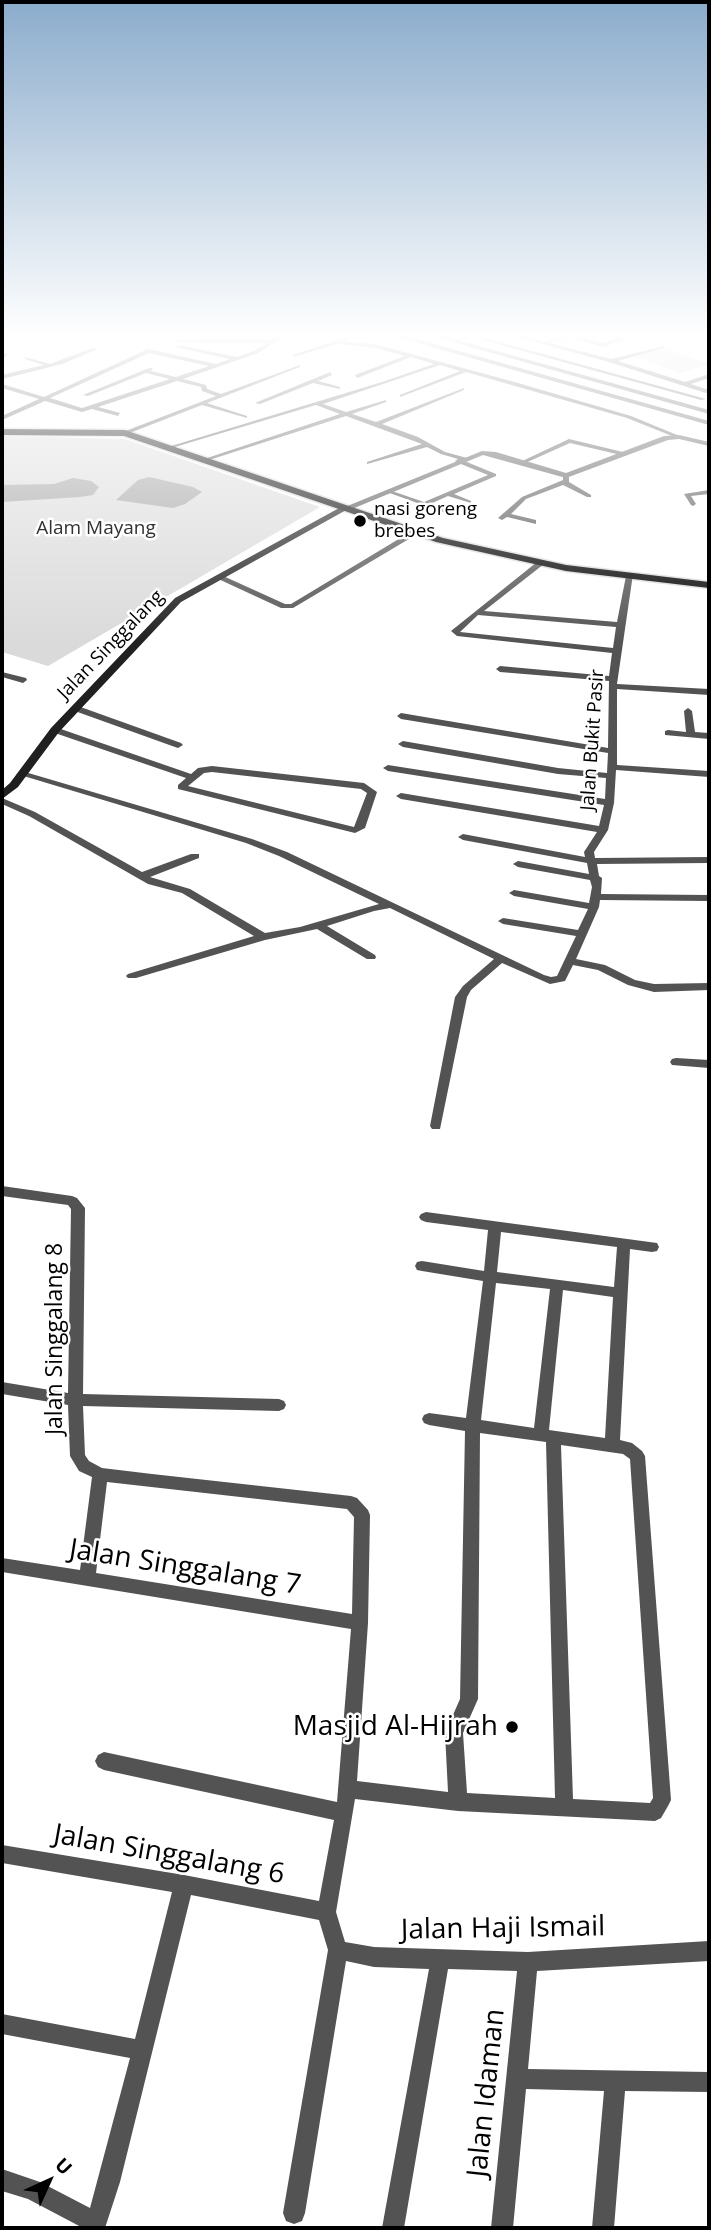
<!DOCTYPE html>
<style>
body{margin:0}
#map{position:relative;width:711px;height:2230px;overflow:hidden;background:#fff;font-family:"Open Sans",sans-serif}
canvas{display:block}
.frame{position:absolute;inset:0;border:4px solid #000;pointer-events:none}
.north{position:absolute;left:14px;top:2146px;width:70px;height:70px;-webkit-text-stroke:5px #fff;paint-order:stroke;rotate:45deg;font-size:19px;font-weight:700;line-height:28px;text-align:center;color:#000}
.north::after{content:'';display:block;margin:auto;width:24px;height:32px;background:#000;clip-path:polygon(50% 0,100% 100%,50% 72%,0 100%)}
</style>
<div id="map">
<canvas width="711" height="2230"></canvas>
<div class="frame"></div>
<div class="north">U</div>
</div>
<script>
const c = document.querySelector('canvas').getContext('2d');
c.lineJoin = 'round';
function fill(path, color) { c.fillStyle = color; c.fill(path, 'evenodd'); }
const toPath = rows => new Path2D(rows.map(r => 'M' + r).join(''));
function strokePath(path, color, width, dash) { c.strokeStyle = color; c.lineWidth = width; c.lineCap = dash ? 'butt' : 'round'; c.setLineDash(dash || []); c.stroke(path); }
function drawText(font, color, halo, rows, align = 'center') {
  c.font = font + ' "Open Sans",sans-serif'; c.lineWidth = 5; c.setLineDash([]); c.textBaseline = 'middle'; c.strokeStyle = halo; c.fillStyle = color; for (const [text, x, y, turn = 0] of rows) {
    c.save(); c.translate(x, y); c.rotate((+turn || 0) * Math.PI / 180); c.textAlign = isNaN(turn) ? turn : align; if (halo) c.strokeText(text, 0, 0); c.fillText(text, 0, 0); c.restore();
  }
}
const green = toPath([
 [662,347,709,364,681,373,632,356],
 [2,436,125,439,320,507,48,666,2,652]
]);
const water = toPath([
 [149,477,193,487,202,492,185,504,173,508,116,500,138,480],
 [73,478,91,481,99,487,93,495,80,497,2,502,2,485,54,484]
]);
const minor = toPath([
 [2,332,11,332,2,336,2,332],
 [285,332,292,332,258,353,183,379,206,385,207,389,221,394,300,365,300,367,207,403,247,416,247,418,202,405,127,434,123,434,123,432,216,396,202,391,201,387,177,381,98,407,120,413,118,416,92,409,82,412,45,401,2,420,2,416,39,399,2,388,2,384,44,397,148,349,216,364,230,359,175,347,178,345,237,357,254,351,268,343,177,342,175,339,273,339,285,332],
 [149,353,209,366,176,377,151,371,153,368,149,368,83,395,88,396,146,373,170,379,82,408,50,398,149,353],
 [317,332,376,332,344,341,375,344,511,381,631,416,682,437,677,438,627,418,466,372,400,397,400,395,460,371,440,365,323,404,346,412,386,400,386,402,352,414,376,422,464,388,464,390,382,424,418,437,445,452,467,458,467,460,462,460,496,474,496,476,454,494,471,501,471,503,448,496,430,504,452,512,452,514,448,514,384,491,389,490,424,502,488,475,456,462,455,461,458,459,441,454,427,447,367,464,367,462,422,444,346,416,206,461,201,460,340,414,316,405,168,449,168,447,382,382,434,364,411,357,357,378,355,375,405,356,375,348,337,344,293,357,293,355,349,336,317,332],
 [424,332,434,332,456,339,477,332,486,332,478,336,706,399,701,400,472,337,461,341,709,410,709,414,453,342,424,332],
 [498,332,508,332,544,342,568,333,603,343,616,339,595,332,605,332,624,338,624,340,603,347,568,337,550,343,611,359,664,346,664,348,618,361,685,382,709,374,709,378,691,384,709,390,709,394,609,362,498,332],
 [402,335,709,421,709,425,400,338,402,335],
 [93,348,98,349,62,364,2,379,2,375,44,365,25,359,25,357,50,364,93,348],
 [2,354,5,353,8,355,2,358,2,354],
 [330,372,332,375,318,381,340,387,340,389,313,383,260,404,255,403,330,372],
 [569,439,627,453,628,454,625,456,570,443,523,464,518,463,569,439],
 [566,474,569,476,569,482,591,495,591,497,587,497,563,485,526,499,511,514,536,520,536,524,507,517,502,520,498,518,522,497,563,480,563,476,566,474],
 [709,490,709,494,691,496,696,504,693,506,691,505,684,494,709,490],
 [412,531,419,533,293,608,281,608,214,577,221,575,285,604,291,604,412,531],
 [537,562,544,564,484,611,617,622,626,576,633,574,617,684,709,689,709,695,617,689,617,765,709,771,709,777,616,770,614,803,608,830,594,852,595,858,709,857,709,863,597,864,599,876,602,878,601,894,709,895,709,901,600,900,599,907,576,959,605,965,635,980,654,984,709,983,709,990,654,992,628,985,598,970,573,965,565,981,550,984,502,963,471,990,467,997,440,1129,432,1129,430,1126,455,997,463,986,494,959,390,908,374,911,327,926,375,955,376,957,375,959,367,959,317,929,265,940,136,978,128,978,126,976,128,974,254,936,182,893,148,884,29,816,2,804,2,798,35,812,142,872,191,854,199,854,199,858,150,877,190,889,265,933,300,927,379,904,279,856,246,843,17,774,22,771,25,772,252,839,287,852,544,975,551,977,557,976,576,936,503,924,498,921,503,918,578,930,588,909,514,896,509,893,514,890,589,903,592,887,590,880,518,867,513,864,518,861,589,874,587,863,463,840,458,837,463,834,585,857,584,852,597,832,401,799,396,796,401,793,599,826,604,805,388,771,383,768,388,765,605,799,606,778,558,774,403,747,398,744,403,741,558,768,607,773,608,753,401,719,397,716,401,713,608,748,609,681,500,672,496,669,500,666,609,676,612,653,457,636,451,631,537,562],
 [478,615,616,627,613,648,460,632,478,615],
 [2,672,26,678,27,680,23,683,2,677,2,672],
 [75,705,181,743,183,745,178,748,175,747,72,710,71,708,75,705],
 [688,708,692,711,695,732,709,733,709,739,665,735,665,731,668,730,686,732,684,711,688,708],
 [55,727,191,774,198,768,212,766,364,783,377,792,365,828,355,833,178,789,178,785,186,778,52,732,52,728,55,727],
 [212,772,361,789,367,793,354,827,188,786,204,773,212,772],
 [676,1058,709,1060,709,1068,672,1065,670,1062,672,1059,676,1058],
 [2,1186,72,1196,77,1198,85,1208,83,1394,279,1399,284,1401,286,1405,284,1409,279,1411,83,1406,85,1455,89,1461,102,1468,152,1474,351,1496,357,1498,368,1510,370,1515,368,1623,357,1781,448,1792,445,1733,460,1699,465,1431,429,1425,424,1423,422,1419,424,1415,429,1413,466,1418,483,1281,422,1271,417,1270,415,1266,417,1262,422,1261,484,1271,488,1230,426,1222,421,1220,419,1217,421,1214,426,1212,657,1243,659,1247,657,1251,652,1252,630,1249,620,1440,632,1443,642,1451,645,1456,671,1800,668,1806,661,1818,655,1821,458,1811,355,1799,336,1912,345,1942,374,1947,528,1952,709,1941,709,1961,537,1971,528,2069,709,2072,709,2092,625,2091,614,2228,592,2228,604,2091,526,2089,513,2228,491,2228,517,1971,448,1969,404,2228,382,2228,429,1969,374,1967,346,1961,305,2213,302,2221,294,2224,286,2221,283,2213,328,1950,319,1920,191,1895,120,2182,105,2228,83,2228,28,2199,2,2191,2,2169,40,2182,90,2208,130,2058,2,2034,2,2014,135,2039,172,1892,2,1863,2,1845,184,1875,319,1901,334,1820,104,1770,98,1767,95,1761,98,1755,104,1752,337,1802,351,1629,2,1572,2,1558,80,1570,92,1477,79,1471,70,1456,68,1405,2,1394,2,1382,68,1393,71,1209,68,1205,2,1196,2,1186],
 [501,1232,617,1247,614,1287,497,1272,501,1232],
 [496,1283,550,1289,534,1428,481,1420,496,1283],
 [563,1290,613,1297,605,1438,549,1430,563,1290],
 [480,1433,546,1442,555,1798,467,1793,463,1733,478,1699,480,1433],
 [561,1445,623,1454,630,1459,653,1798,650,1803,573,1799,561,1445],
 [107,1482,347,1509,354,1517,352,1614,96,1573,107,1482]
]);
const tertiary = toPath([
 [679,435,709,442,709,446,679,439,668,440,566,478,483,455,347,511,340,509,482,451,496,452,566,473,664,436,679,435]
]);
const secondary = toPath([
 [341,507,348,509,181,602,59,732,18,787,2,799,2,790,10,783,51,728,175,598,341,507]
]);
const primary = toPath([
 [2,429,125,430,443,538,566,565,709,582,709,588,566,571,436,542,124,436,2,435,2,429]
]);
const markers = [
 [360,521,7,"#000"],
 [512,1727,7,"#000"]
];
const farPoinames = [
 ["nasi goreng",374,510],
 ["brebes",374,532]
];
const farParknames = [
 ["Alam Mayang",96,529]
];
const farStreetnames = [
 ["Jalan Singgalang",111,645,-46],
 ["Jalan Bukit Pasir",593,740,-86]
];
const streetNames = [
 ["Jalan Singgalang 8",55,1339,-90]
];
const nearStreetnames = [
 ["Jalan Singgalang 7",185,1568,9],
 ["Jalan Singgalang 6",169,1855,10],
 ["Jalan Haji Ismail",503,1929,-1],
 ["Jalan Idaman",487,2093,-84]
];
const nearPoinames = [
 ["Masjid Al-Hijrah",498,1727]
];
fill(green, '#dadada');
fill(water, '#a1a1a1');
strokePath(primary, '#dbdbdb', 3);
fill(minor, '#535353');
fill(tertiary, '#535353');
fill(secondary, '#202020');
fill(primary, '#000');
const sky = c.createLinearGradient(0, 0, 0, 644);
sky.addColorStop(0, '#8baccc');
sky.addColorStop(0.52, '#fff');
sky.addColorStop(1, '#ffffff00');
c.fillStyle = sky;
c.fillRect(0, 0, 711, 644);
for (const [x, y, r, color] of markers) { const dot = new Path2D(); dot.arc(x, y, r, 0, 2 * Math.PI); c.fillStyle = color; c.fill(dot); strokePath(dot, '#fff', 2.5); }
drawText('19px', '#000', '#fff', farPoinames, 'left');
drawText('19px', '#313131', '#fff', farParknames);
drawText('19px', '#000', '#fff', farStreetnames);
drawText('23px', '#000', '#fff', streetNames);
drawText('28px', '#000', '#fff', nearStreetnames);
drawText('28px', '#000', '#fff', nearPoinames, 'right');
</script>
